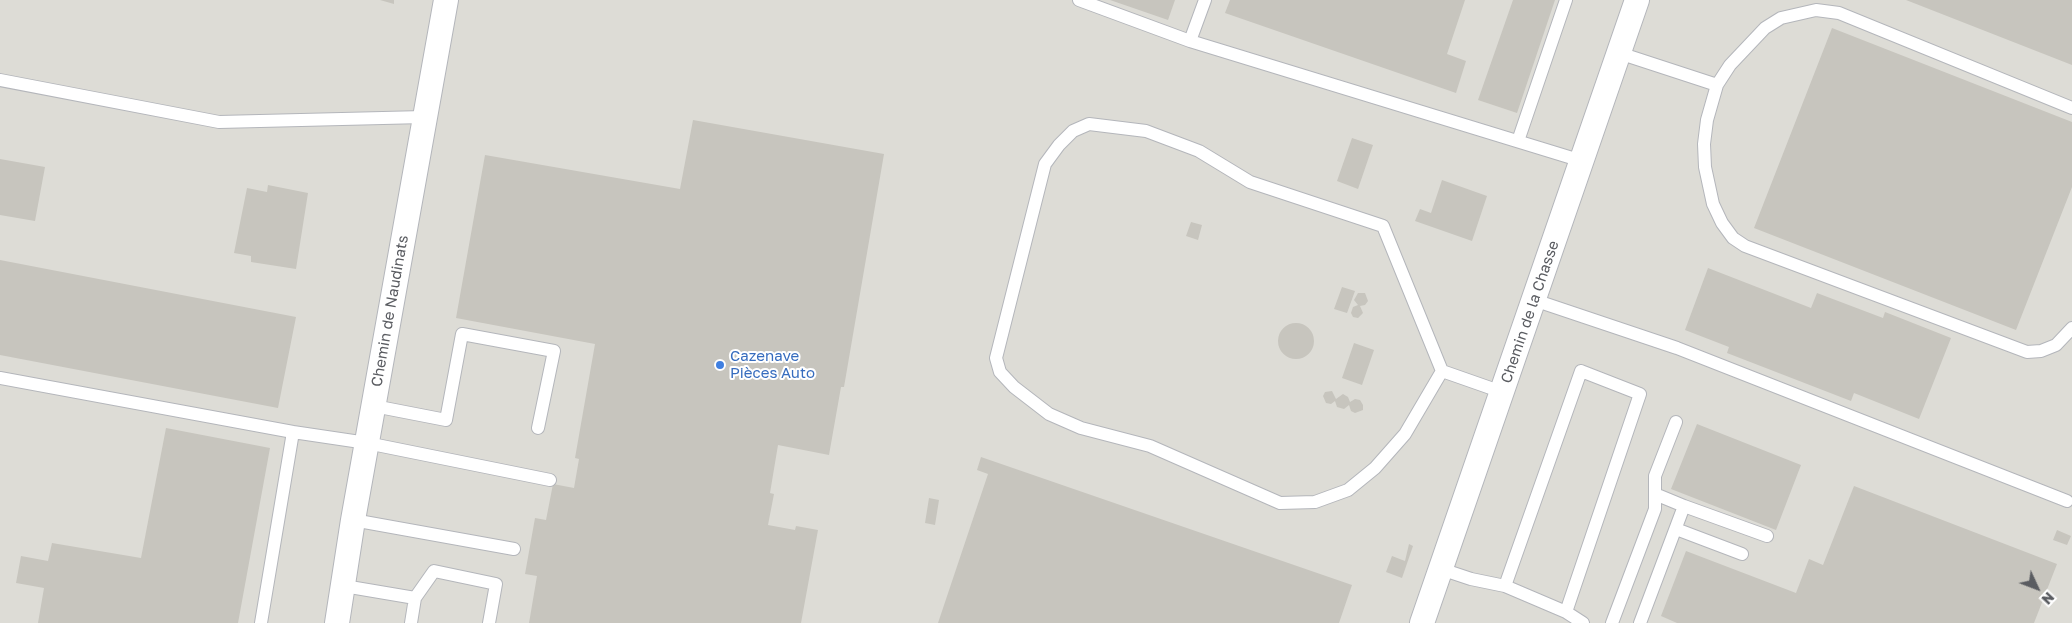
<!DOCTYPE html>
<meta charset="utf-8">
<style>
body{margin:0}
#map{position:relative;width:2072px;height:623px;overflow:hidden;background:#ecebe2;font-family:"Golos Text",sans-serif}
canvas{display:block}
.north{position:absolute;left:2012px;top:563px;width:50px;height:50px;-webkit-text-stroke:4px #fff;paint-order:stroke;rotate:133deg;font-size:14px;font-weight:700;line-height:20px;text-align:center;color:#5a5c61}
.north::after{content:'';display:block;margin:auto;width:18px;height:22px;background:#5a5c61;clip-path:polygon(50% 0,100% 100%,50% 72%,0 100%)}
</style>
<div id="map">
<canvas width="2072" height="623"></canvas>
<div class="north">N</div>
</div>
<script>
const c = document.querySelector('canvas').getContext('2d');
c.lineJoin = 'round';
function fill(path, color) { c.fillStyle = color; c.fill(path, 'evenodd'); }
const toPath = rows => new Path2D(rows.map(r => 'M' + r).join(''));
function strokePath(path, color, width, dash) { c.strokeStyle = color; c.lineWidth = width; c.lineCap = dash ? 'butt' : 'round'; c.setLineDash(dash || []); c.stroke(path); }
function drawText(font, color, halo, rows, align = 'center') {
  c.font = font + ' "Golos Text",sans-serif'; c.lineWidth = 4; c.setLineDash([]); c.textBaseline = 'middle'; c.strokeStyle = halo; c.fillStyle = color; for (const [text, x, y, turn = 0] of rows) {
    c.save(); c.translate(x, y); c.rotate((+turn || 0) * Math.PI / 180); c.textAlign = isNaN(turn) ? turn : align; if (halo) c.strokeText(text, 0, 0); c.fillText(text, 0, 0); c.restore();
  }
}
const industrial = toPath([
 [0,0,2072,0,2072,623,0,623]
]);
const building = toPath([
 [380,0,394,0,394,4],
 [1110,0,1175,0,1168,20],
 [1230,0,1465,0,1447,54,1466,61,1456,93,1225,13],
 [1513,0,1555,0,1517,113,1478,100],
 [1906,0,2072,0,2072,65],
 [1832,28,2072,122,2072,187,2016,330,1754,228],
 [693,120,884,154,844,387,841,387,829,455,778,445,770,493,774,494,768,525,795,530,796,526,818,530,801,623,529,623,537,576,525,574,535,518,546,520,553,484,574,488,579,459,575,458,595,344,456,318,485,155,680,189],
 [1352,138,1373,145,1358,189,1337,181],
 [0,159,45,167,35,221,0,215],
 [1442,180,1487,196,1472,241,1415,221,1420,209,1431,213],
 [268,185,308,193,296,269,251,262,251,256,234,253,247,188,267,192],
 [1191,222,1202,225,1198,240,1186,236],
 [0,260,296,317,278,408,0,355],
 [1708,268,1811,308,1817,293,1883,318,1885,312,1951,338,1919,419,1854,393,1851,401,1727,353,1729,347,1685,330],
 [1342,287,1355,291,1347,313,1334,309],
 [1358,293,1365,293,1368,301,1365,305,1360,306,1363,313,1358,318,1353,317,1351,313,1353,307,1358,305,1354,300],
 '1278 341a18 18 0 1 1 36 0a18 18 0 1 1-36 0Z',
 [1354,343,1374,350,1362,385,1342,378],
 [1332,391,1336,399,1343,394,1348,397,1350,402,1355,399,1360,400,1363,405,1363,410,1355,413,1351,411,1349,405,1344,409,1337,407,1335,401,1331,404,1326,403,1323,396,1325,392],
 [1697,424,1801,465,1776,530,1671,489],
 [166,428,270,448,238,623,38,623,44,588,16,583,21,556,48,561,52,543,141,558],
 [981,457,1352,585,1339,623,938,623,988,474,977,470],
 [1854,486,2057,564,2034,623,1677,623,1661,616,1686,551,1796,593,1809,559,1823,565],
 [929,498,939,500,935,525,925,523],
 [2057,530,2071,536,2067,545,2053,540],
 [1409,544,1413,546,1402,578,1386,572,1392,556,1405,561]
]);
const service = toPath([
 [1079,0,1190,41,1205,0],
 [1190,41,1582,161],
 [1619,53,1717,85],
 [0,80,219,122,424,117],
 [2072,108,1839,13,1816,10,1781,18,1765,28,1730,65,1717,85,1707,120,1704,144,1705,167,1713,204,1722,223,1733,238,1745,246,2027,352,2041,351,2056,345,2072,328],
 [1518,141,1566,0],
 [1534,300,1677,348,2067,501],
 [1442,371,1405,434,1375,468,1348,490,1315,502,1280,503,1150,446,1081,428,1049,414,1014,387,1000,372,996,358,1045,164,1059,145,1073,131,1089,124,1146,131,1199,151,1250,182,1383,226,1442,371,1502,392],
 [1581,371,1640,394,1566,612,1505,586,1581,371],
 [0,378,293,432,261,623],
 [374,406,446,420,462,334,554,351,538,428],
 [293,432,367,443,550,480],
 [1684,506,1767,536],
 [353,520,514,549],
 [1676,529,1742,554],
 [1441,569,1471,579,1505,586],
 [344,586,415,598,411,623],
 [415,598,434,571,496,584,489,623],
 [1566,612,1583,623],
 [1612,623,1655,509,1655,476,1676,422],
 [1640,623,1684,506,1655,494]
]);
const minor = toPath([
 [337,623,353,520,446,0],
 [1422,623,1637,0]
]);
const markers = [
 [720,365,5,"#3f7fe0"]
];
const streetNames = [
 ["Chemin de Naudinats",390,311,-80],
 ["Chemin de la Chasse",1530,312,-71]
];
const shopNames = [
 ["Cazenave",730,356],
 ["Pièces Auto",730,373]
];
fill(industrial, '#dddcd6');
fill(building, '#c7c5be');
strokePath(service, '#b4b6bb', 14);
strokePath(minor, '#b4b6bb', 26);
strokePath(service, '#fff', 12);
strokePath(minor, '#fff', 24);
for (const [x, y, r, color] of markers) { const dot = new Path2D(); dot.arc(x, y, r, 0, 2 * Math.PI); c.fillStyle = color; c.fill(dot); strokePath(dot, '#fff', 2); }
drawText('15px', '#5a5c61', '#fff', streetNames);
drawText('15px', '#366cbe', '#fff', shopNames, 'left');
</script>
